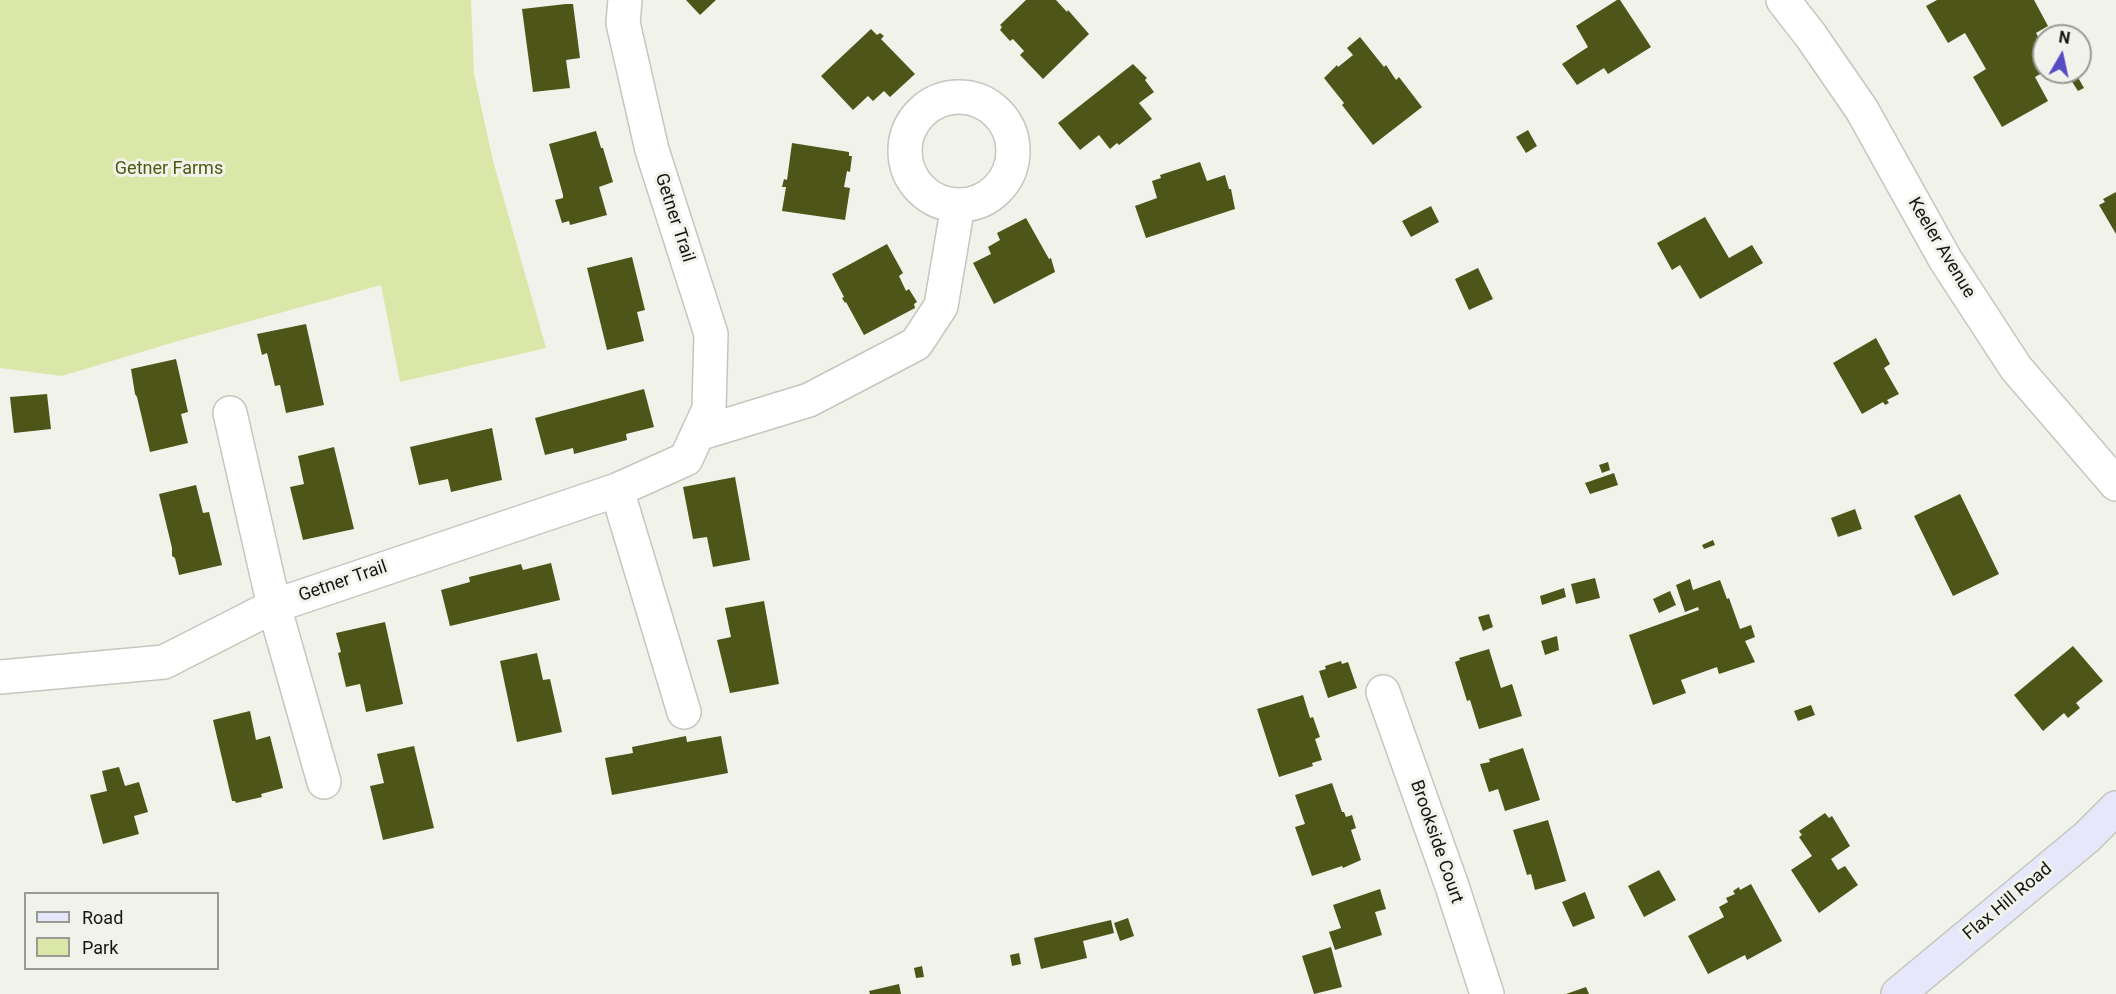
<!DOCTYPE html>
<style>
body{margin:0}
#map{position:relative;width:2116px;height:994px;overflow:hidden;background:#f1f2ea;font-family:Roboto,sans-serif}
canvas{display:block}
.legend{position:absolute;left:24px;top:892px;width:195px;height:78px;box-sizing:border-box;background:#f1f2ea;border:2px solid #999a94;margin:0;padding:8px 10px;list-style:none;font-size:18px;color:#151613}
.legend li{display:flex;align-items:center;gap:12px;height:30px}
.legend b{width:30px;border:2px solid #999a94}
.north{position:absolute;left:2032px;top:24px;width:60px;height:60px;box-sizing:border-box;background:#f1f2ea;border:2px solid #999a94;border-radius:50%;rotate:9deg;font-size:16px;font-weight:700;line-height:24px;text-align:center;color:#151613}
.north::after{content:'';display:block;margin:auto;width:21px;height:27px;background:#574cc4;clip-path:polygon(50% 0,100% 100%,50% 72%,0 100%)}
</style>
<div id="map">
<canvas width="2116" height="994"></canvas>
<ul class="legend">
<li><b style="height:8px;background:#e6e7fa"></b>Road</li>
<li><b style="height:16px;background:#dbe7a9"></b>Park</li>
</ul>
<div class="north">N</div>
</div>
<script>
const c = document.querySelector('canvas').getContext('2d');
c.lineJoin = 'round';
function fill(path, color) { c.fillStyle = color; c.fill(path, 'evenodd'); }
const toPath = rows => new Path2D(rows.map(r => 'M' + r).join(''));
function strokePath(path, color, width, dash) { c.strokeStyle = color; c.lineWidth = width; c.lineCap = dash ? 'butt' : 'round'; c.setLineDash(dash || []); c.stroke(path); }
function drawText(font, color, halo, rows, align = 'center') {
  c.font = font + ' Roboto,sans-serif'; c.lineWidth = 6; c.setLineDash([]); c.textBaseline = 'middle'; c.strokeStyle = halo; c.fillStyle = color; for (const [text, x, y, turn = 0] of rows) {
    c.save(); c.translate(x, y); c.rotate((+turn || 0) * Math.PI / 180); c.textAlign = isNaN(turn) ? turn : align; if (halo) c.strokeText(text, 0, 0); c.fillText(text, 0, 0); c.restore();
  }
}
const green = toPath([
 [0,0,471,0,474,74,493,161,546,348,400,382,381,285,178,341,62,376,0,368]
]);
const building = toPath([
 [686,0,716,0,700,15],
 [1026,0,1056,0,1067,12,1068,10,1089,34,1043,79,1020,55,1024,51,1013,39,1010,41,1000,30,1002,27,1000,25],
 [1617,0,1620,0,1651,47,1608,74,1604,68,1577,85,1562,64,1588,47,1576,26],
 [1937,0,2034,0,2048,26,2036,33,2044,47,2044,72,2035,77,2048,101,2002,127,1973,77,1986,69,1965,33,1948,43,1926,6],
 [566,4,573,4,580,58,566,60,570,88,533,92,522,9],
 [871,29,877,35,880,33,884,36,881,39,915,74,890,97,884,91,873,101,868,96,853,110,821,76],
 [1360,37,1384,67,1386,65,1396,80,1399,77,1422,107,1373,145,1342,105,1344,103,1324,78,1337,65,1338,67,1353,55,1347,48],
 [1133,64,1147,78,1145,80,1154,92,1139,103,1152,119,1119,145,1117,143,1110,149,1099,135,1080,150,1058,123],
 [2070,72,2075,72,2084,88,2078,91,2067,74],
 [1528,130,1537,146,1526,153,1516,137],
 [596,131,601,148,603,148,613,182,599,187,607,215,570,225,569,221,562,223,555,200,563,198,563,195,549,144],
 [792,143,849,152,849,156,852,156,850,172,847,171,844,187,850,188,845,220,782,211,786,187,782,187,784,179,787,180],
 [1200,162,1207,181,1225,175,1229,189,1231,189,1235,209,1146,238,1135,206,1157,198,1152,181,1161,178,1160,175],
 [2116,192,2116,234,2099,205,2105,202,2103,199],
 [1431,206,1439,222,1411,237,1402,221],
 [1705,217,1729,258,1752,245,1763,263,1700,299,1680,265,1672,270,1657,243],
 [1026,218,1049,259,1051,258,1055,272,994,304,973,263,991,254,988,247,1000,240,997,233],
 [887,244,903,273,899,276,906,291,909,289,917,302,914,304,915,308,864,335,846,302,845,303,842,298,844,297,832,274],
 [632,257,645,310,637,312,644,341,607,350,587,268],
 [1478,268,1493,299,1469,310,1455,279],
 [306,324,324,405,286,413,280,385,275,386,267,353,262,355,257,334],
 [1876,338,1890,364,1884,368,1899,394,1887,400,1889,403,1885,405,1883,402,1862,414,1833,363],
 [176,359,188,412,181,414,188,443,150,452,137,397,135,394,131,369],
 [644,389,654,427,626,434,627,440,574,454,573,448,545,455,535,418],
 [47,394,51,429,14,433,10,397],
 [492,428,502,480,451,492,448,479,419,485,410,447],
 [334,447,354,529,303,540,290,487,304,484,298,456],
 [1608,462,1610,470,1602,473,1599,465],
 [1614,473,1618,485,1590,494,1585,483],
 [735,477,750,560,713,567,707,537,693,539,683,487],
 [196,485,203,513,209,512,222,565,179,575,175,558,172,556,172,548,159,494],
 [1960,494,1999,574,1953,596,1914,516],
 [1855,509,1862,529,1838,537,1831,518],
 [1713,540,1715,545,1704,549,1702,545],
 [551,563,560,600,450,626,441,590,470,582,469,577,521,564,523,570],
 [1595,578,1600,598,1576,604,1571,584],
 [1690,579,1693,590,1720,580,1727,599,1729,598,1740,629,1751,625,1755,637,1745,641,1755,662,1719,674,1717,667,1681,680,1686,693,1653,705,1629,635,1699,610,1698,607,1685,612,1676,585],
 [1564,588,1566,597,1542,605,1540,596],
 [1670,591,1676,605,1659,613,1653,599],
 [764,601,779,684,730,693,717,640,731,637,725,608],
 [1489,614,1493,627,1483,631,1478,617],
 [385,622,403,704,366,712,360,684,346,687,338,653,341,652,336,633],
 [1557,636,1559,650,1545,655,1541,641],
 [2073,646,2103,681,2076,703,2080,708,2068,718,2064,713,2043,731,2014,695],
 [1489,649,1501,688,1512,684,1522,716,1479,729,1470,700,1467,701,1455,662,1460,660,1459,658],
 [537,653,543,680,550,679,562,732,517,742,500,661],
 [1341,661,1342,664,1348,662,1357,688,1328,698,1319,671,1326,669,1325,666],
 [1303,695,1310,718,1313,717,1320,737,1315,739,1322,760,1312,763,1313,766,1279,777,1257,709],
 [1811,705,1815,715,1798,721,1794,711],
 [250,711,256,740,270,736,283,788,261,794,262,797,236,803,235,801,232,801,213,720],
 [686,736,687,742,721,736,728,773,612,795,605,758,633,753,632,747],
 [414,746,434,828,383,840,370,786,384,783,377,754],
 [1523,748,1540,800,1505,811,1498,789,1489,792,1480,764,1490,762,1489,759],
 [119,767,125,786,139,782,148,812,134,816,139,834,103,844,90,795,107,791,102,771],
 [1332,783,1342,812,1344,812,1346,817,1352,815,1356,828,1351,830,1361,860,1343,868,1342,866,1312,876,1295,827,1305,824,1295,795],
 [1825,813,1829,818,1832,816,1850,846,1831,859,1838,870,1845,866,1858,885,1819,913,1791,870,1812,856,1799,837,1802,835,1799,831],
 [1548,820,1566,881,1535,890,1531,874,1527,875,1513,830],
 [1659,870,1676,900,1644,917,1628,886],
 [1751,884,1782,941,1747,960,1745,955,1708,974,1688,936,1724,917,1719,907,1728,902,1726,898,1735,894,1733,891,1739,887,1740,890],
 [1380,889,1386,909,1375,912,1382,935,1335,950,1329,932,1341,928,1333,905],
 [1585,892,1595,918,1573,927,1562,902],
 [1128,918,1134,936,1120,941,1114,923],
 [1111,920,1114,933,1083,941,1087,958,1041,969,1034,938],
 [1331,947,1342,987,1314,994,1302,956],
 [1019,953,1021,964,1012,966,1010,955],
 [922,966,924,977,916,978,914,968],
 [899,984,901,994,870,994,869,991],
 [1586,987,1589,994,1566,994]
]);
const street = toPath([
 [1783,0,1811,36,1862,110,1945,259,2016,368,2116,484],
 '905 151a54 54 0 1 1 108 0a54 54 0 1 1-108 0Z',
 [230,413,274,606,324,782],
 [698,434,809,400,916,344,941,306,958,205],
 [617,490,684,712],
 [0,677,164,662,274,606,617,490,686,459,709,409,711,334,652,150,623,23,625,0],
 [1383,692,1452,886,1487,994]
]);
const secondary = toPath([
 [1898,994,2087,837,2116,808]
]);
const parkNames = [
 ["Getner Farms",169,169]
];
const streetNames = [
 ["Getner Trail",674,218,72],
 ["Keeler Avenue",1941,248,59],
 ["Getner Trail",343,582,-19],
 ["Brookside Court",1436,842,71],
 ["Flax Hill Road",2008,902,-40]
];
fill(green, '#dbe7a9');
fill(building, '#4d5618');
strokePath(street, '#c5c6be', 36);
strokePath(secondary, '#c5c6be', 36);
strokePath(street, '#fff', 33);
strokePath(secondary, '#e6e7fa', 33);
drawText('18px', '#4f5912', '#f1f2ea', parkNames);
drawText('18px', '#151613', '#f1f2ea', streetNames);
</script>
